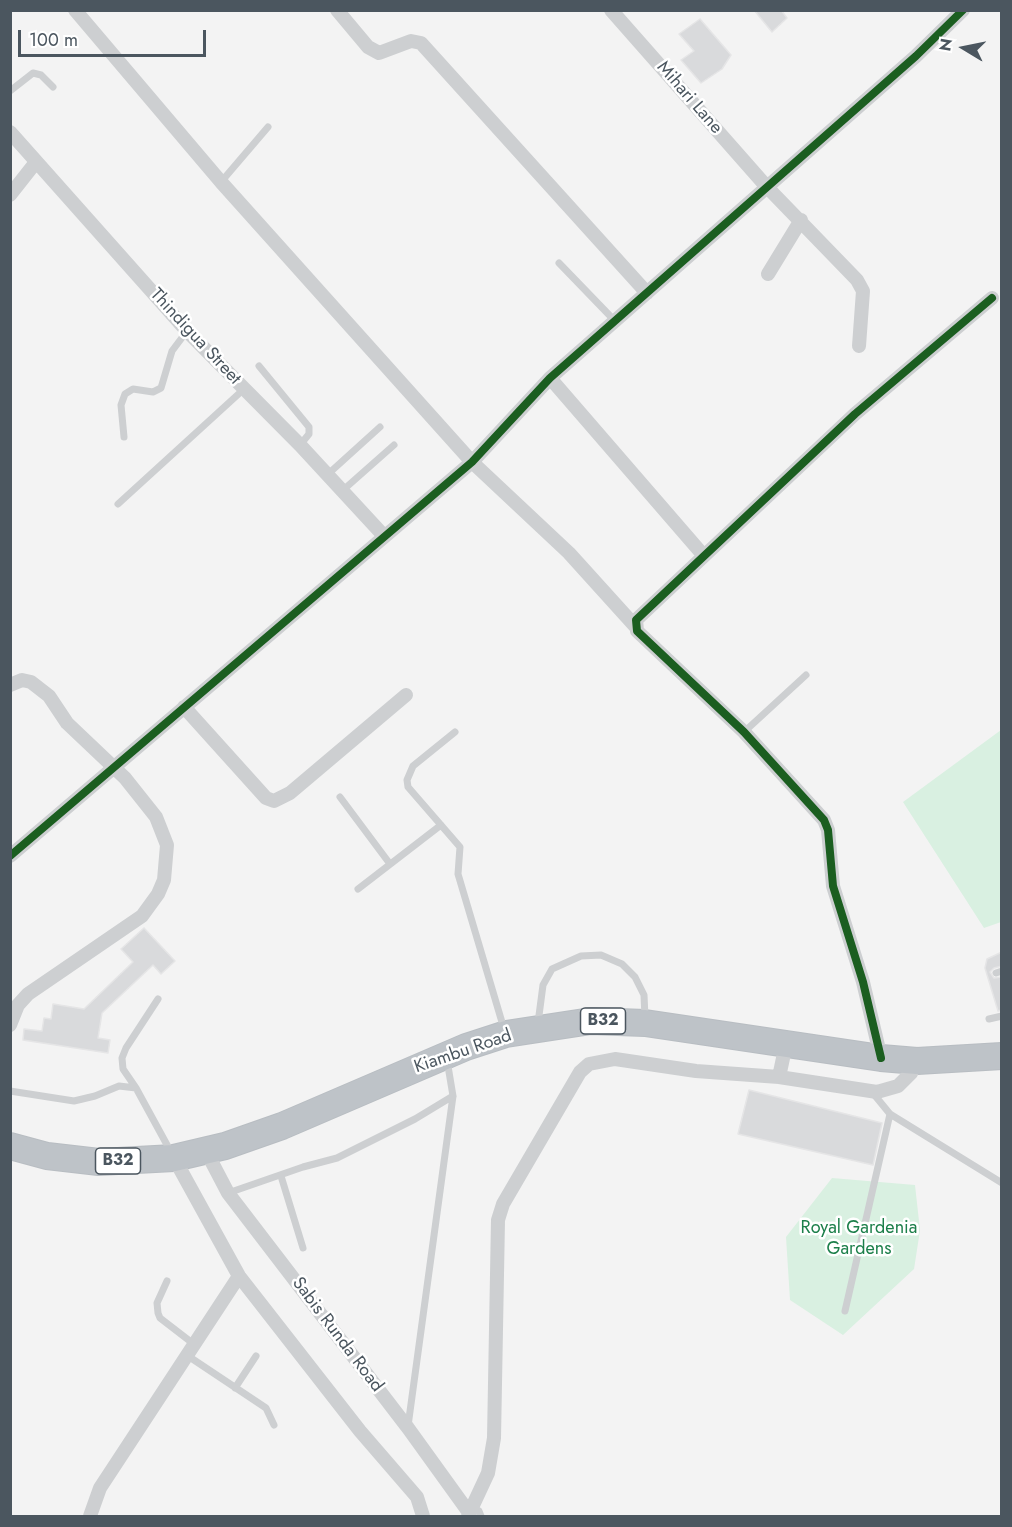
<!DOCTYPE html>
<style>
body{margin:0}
#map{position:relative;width:1012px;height:1527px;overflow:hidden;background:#f3f3f3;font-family:Jost,sans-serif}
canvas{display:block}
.frame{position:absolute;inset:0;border:12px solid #4b565f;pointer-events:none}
.north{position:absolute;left:934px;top:18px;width:60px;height:60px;-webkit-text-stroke:4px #fff;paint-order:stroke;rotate:280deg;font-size:16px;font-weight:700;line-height:24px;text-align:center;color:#4b565f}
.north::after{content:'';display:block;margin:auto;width:21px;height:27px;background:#4b565f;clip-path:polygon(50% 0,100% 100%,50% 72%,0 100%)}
.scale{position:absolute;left:18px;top:30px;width:188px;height:27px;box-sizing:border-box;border:3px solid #4b565f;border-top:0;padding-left:8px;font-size:18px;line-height:21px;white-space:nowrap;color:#4b565f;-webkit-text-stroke:4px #fff;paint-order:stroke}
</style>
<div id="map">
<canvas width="1012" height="1527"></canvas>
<div class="frame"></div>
<div class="north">N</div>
<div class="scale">100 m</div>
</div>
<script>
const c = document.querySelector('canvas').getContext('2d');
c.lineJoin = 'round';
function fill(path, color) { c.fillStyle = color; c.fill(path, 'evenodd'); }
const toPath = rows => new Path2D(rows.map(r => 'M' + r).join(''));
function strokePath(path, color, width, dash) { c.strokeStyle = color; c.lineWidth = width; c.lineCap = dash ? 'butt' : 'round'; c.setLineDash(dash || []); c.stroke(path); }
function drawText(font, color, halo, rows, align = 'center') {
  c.font = font + ' Jost,sans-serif'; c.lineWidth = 5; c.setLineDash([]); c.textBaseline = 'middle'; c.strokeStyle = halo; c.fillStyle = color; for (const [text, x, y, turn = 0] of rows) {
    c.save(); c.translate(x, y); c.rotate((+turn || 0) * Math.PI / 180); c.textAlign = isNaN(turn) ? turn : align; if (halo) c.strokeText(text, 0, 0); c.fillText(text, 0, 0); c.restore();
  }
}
const green = toPath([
 [1001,730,1001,922,984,928,903,802],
 [832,1178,915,1185,920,1230,914,1269,843,1335,790,1300,786,1237]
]);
const building = toPath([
 [754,10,781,10,787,18,772,32,754,10],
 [700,19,731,55,722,69,701,83,681,60,694,51,679,34,700,19],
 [144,928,175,961,161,974,153,965,102,1013,98,1038,110,1040,108,1053,23,1040,24,1029,42,1031,44,1018,51,1019,53,1004,84,1009,133,962,121,949,144,928],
 [1002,952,1002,966,994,968,990,972,994,978,1002,977,1002,1010,998,1011,985,968,987,959,1002,952],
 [749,1090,882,1123,873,1165,738,1134,749,1090]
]);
const lane = toPath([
 [10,91,33,73,41,75,53,87],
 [221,182,268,127],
 [559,263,615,321],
 [259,366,309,427,309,434,300,445],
 [124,437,121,405,125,394,133,389,153,392,161,388,172,351,187,331],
 [327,475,380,427],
 [342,491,394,445],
 [118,504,244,389],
 [455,732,413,766,407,780,408,787,460,847,458,874,504,1029],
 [744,732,806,675],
 [340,797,390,864],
 [358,889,441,825],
 [996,973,1002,971],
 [989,1019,1002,1016],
 [538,1023,543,985,552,969,581,956,601,955,622,964,635,977,644,995,645,1018],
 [136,1088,123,1069,122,1058,126,1048,158,999],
 [10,1091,74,1101,95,1096,119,1086,136,1088,172,1154],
 [872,1092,890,1114,1002,1183],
 [281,1176,303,1248],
 [228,1193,303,1167,337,1158,415,1119,453,1096],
 [167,1281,157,1303,158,1313,160,1318,195,1345],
 [845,1311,890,1114],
 [188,1356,266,1408,274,1425],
 [235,1388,256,1356],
 [408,1426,453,1096,447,1060],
 [473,1508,479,1511,481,1516]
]);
const street = toPath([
 [75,10,221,182,472,462,569,553,635,626],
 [337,10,368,47,379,53,411,41,421,43,647,293],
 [611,10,766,186,857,280,863,291,859,346],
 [10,132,187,331,300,445,384,536],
 [10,195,36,162],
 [768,274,801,220],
 [550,378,704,556],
 [10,685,22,680,31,682,49,696,67,723,125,778,156,817,167,845,164,880,158,894,142,916,28,994,18,1005,10,1025],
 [184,707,266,798,274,801,290,793,406,695],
 [10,856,472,462,550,378,916,56,963,10],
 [881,1058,863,982,833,886,828,830,824,820,744,732,637,631,636,620,855,414,992,298],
 [779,1077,786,1044],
 [206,1151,228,1193,408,1428,470,1514],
 [174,1158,239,1276,360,1431,417,1497,423,1516],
 [90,1516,100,1488,239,1276],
 [468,1516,488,1473,494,1438,498,1220,503,1204,580,1072,589,1064,615,1059,696,1071,779,1077,877,1092,898,1086,911,1073,917,1061]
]);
const highway = toPath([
 [10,1146,47,1156,99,1162,174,1158,225,1146,282,1126,466,1047,506,1034,591,1021,645,1023,881,1058,917,1061,1002,1056]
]);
const cycleway = toPath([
 [10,856,472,462,550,378,916,56,963,10],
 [881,1058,863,982,833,886,828,830,824,820,744,732,637,631,636,620,855,414,992,298]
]);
const shields = [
 [603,1021,45],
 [118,1161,45]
];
const shieldNames = [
 ["B32",603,1021],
 ["B32",118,1161]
];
const streetNames = [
 ["Mihari Lane",689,98,49],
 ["Thindigua Street",195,337,47],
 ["Kiambu Road",463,1052,-19],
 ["Sabis Runda Road",337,1335,53]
];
const parkNames = [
 ["Royal Gardenia",859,1229],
 ["Gardens",859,1250]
];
fill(green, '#d9f0e1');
fill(building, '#d9dadc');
strokePath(building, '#e5e5e6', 1.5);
strokePath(highway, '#b8bdc2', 28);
strokePath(lane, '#cdcfd1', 7);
strokePath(street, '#cdcfd1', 14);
strokePath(highway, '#bec3c8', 26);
strokePath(cycleway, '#1b5e20', 8);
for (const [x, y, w] of shields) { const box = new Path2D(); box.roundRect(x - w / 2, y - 13, w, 26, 4.5); c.fillStyle = '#fff'; c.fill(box); strokePath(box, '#4b565f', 1.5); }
drawText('bold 16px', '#4b565f', null, shieldNames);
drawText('18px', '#4b565f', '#fff', streetNames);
drawText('18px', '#1c7f4a', '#fff', parkNames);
</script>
